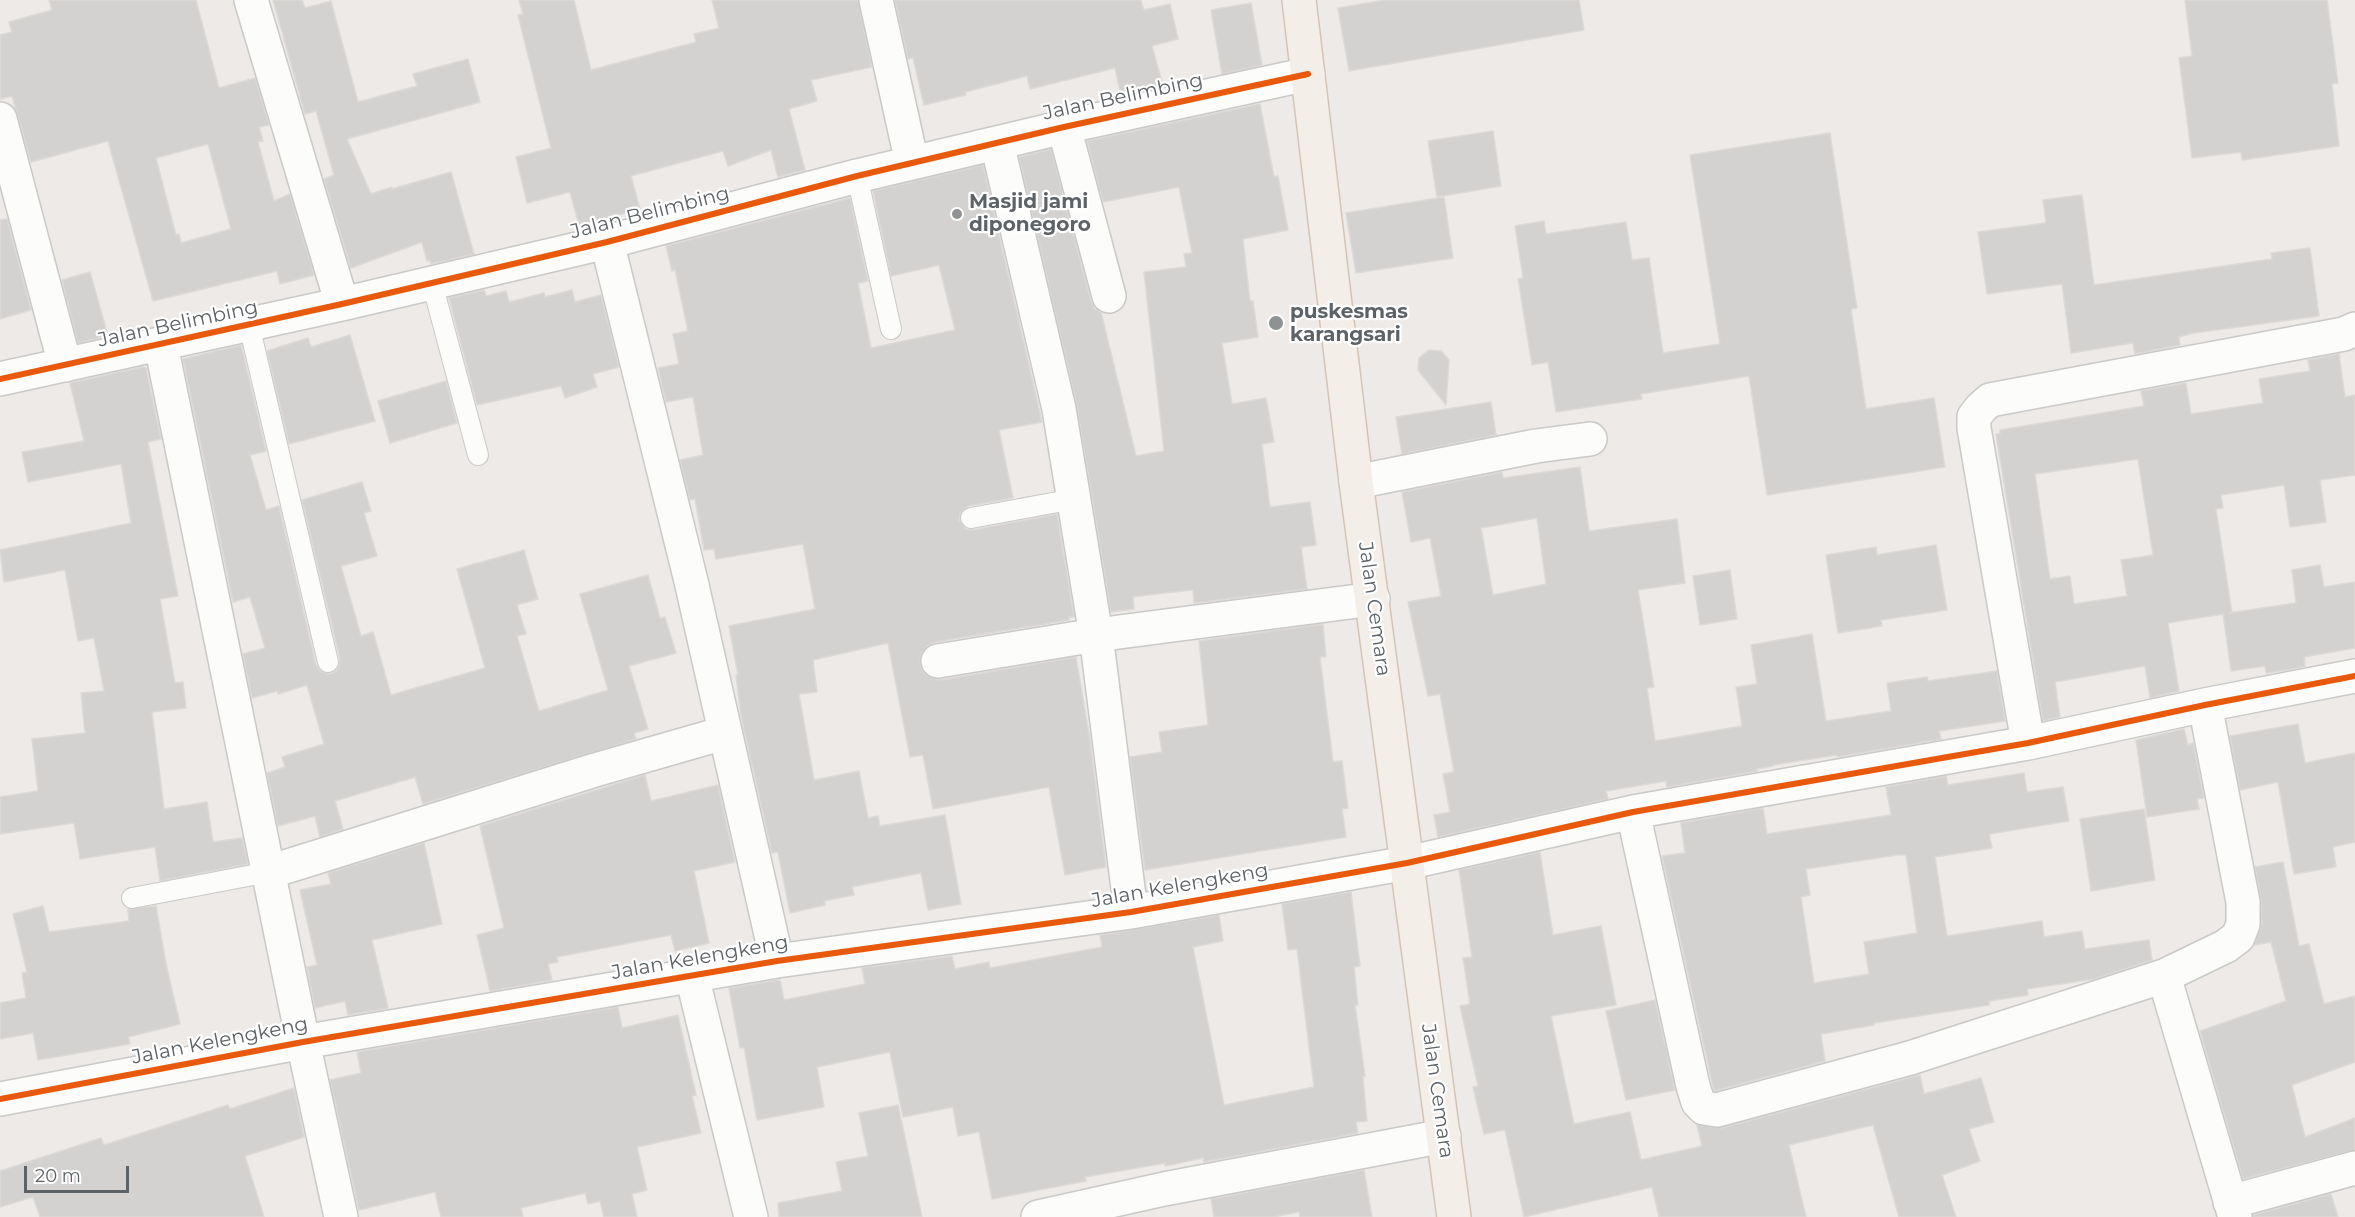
<!DOCTYPE html>
<style>
body{margin:0}
#map{position:relative;width:2355px;height:1217px;overflow:hidden;background:#edeae7;font-family:Montserrat,sans-serif}
canvas{display:block}
.scale{position:absolute;left:24px;top:1166px;width:105px;height:27px;box-sizing:border-box;border:3px solid #5c6265;border-top:0;padding-left:8px;font-size:18px;line-height:21px;white-space:nowrap;color:#5c6265;-webkit-text-stroke:4px #fff;paint-order:stroke}
</style>
<div id="map">
<canvas width="2355" height="1217"></canvas>
<div class="scale">20 m</div>
</div>
<script>
const c = document.querySelector('canvas').getContext('2d');
c.lineJoin = 'round';
function fill(path, color) { c.fillStyle = color; c.fill(path, 'evenodd'); }
const toPath = rows => new Path2D(rows.map(r => 'M' + r).join(''));
function strokePath(path, color, width, dash) { c.strokeStyle = color; c.lineWidth = width; c.lineCap = dash ? 'butt' : 'round'; c.setLineDash(dash || []); c.stroke(path); }
function drawText(font, color, halo, rows, align = 'center') {
  c.font = font + ' Montserrat,sans-serif'; c.lineWidth = 4.5; c.setLineDash([]); c.textBaseline = 'middle'; c.strokeStyle = halo; c.fillStyle = color; for (const [text, x, y, turn = 0] of rows) {
    c.save(); c.translate(x, y); c.rotate((+turn || 0) * Math.PI / 180); c.textAlign = isNaN(turn) ? turn : align; if (halo) c.strokeText(text, 0, 0); c.fillText(text, 0, 0); c.restore();
  }
}
const building = toPath([
 [49,0,196,0,219,88,255,78,269,125,259,127,263,141,258,142,274,201,290,194,314,275,280,284,277,271,153,301,108,141,31,162,12,96,0,99,0,35,12,32,9,22,52,10,49,0],
 [208,144,231,229,181,243,179,234,176,235,156,158,208,144],
 [273,0,302,0,305,8,331,1,358,102,417,86,413,74,468,59,480,102,347,139,371,194,392,187,392,189,451,172,474,254,431,264,430,260,427,261,422,242,351,268,324,179,334,175,316,111,305,114,273,0],
 [519,0,574,0,591,70,696,42,694,34,719,28,712,0,858,0,872,67,811,80,817,101,789,109,805,170,778,177,771,150,728,166,723,151,631,176,640,209,579,225,570,192,527,203,516,157,551,148,518,15,523,14,519,0],
 [895,0,1141,0,1144,10,1170,4,1178,39,1152,46,1163,86,1121,95,1115,68,1030,89,1027,76,965,92,966,95,924,105,913,58,908,59,895,0],
 [1385,0,1579,0,1584,30,1349,71,1338,8,1385,0],
 [2185,0,2327,0,2338,83,2332,84,2339,146,2242,160,2241,152,2192,158,2179,58,2192,56,2185,0],
 [1251,3,1262,65,1222,74,1211,10,1251,3],
 [1260,104,1274,177,1278,176,1288,230,1243,239,1250,301,1253,301,1258,337,1222,343,1232,404,1266,398,1274,442,1262,444,1270,507,1310,502,1316,545,1301,547,1307,589,1194,603,1193,590,1164,593,1133,597,1134,609,1111,612,1077,406,1019,157,1051,149,1091,301,1095,309,1101,312,1136,456,1164,451,1144,272,1186,267,1184,254,1192,253,1179,187,1103,202,1087,141,1260,104],
 [1493,131,1501,186,1437,197,1428,141,1493,131],
 [1830,133,1857,308,1851,309,1866,409,1934,398,1945,467,1767,495,1749,376,1641,394,1642,399,1556,412,1548,362,1532,365,1518,279,1523,278,1515,226,1544,221,1546,234,1626,222,1632,260,1649,258,1663,353,1720,344,1690,155,1830,133],
 [983,165,1042,422,999,430,1013,498,968,506,960,513,959,521,966,529,973,530,1057,514,1074,617,1069,617,1069,620,935,642,927,646,921,654,920,665,924,673,931,678,941,680,1076,657,1090,740,1106,867,1065,875,1049,787,933,809,923,755,910,757,888,643,813,660,817,692,799,694,814,780,859,771,868,818,878,816,880,826,945,815,961,904,928,910,921,873,852,887,854,895,824,901,825,905,790,913,778,852,772,853,741,716,736,675,738,675,729,626,815,609,803,544,716,559,714,549,704,550,695,499,690,500,680,460,703,455,693,397,666,402,658,368,679,364,673,334,688,331,675,270,672,271,666,246,850,198,868,281,858,283,871,348,955,330,939,265,891,276,873,191,983,165],
 [2082,195,2094,285,2272,259,2271,253,2310,248,2319,316,2194,333,2179,337,2180,345,2135,354,2133,343,2071,353,2062,284,1987,294,1978,232,2046,223,2043,200,2082,195],
 [1444,197,1453,258,1356,273,1346,213,1444,197],
 [7,219,31,310,0,319,0,220,7,219],
 [90,272,108,336,78,343,62,280,90,272],
 [484,290,486,296,506,291,509,302,544,293,545,297,572,290,575,302,601,295,619,367,593,374,597,387,565,398,561,386,477,405,449,298,484,290],
 [350,335,375,421,289,444,267,351,308,338,311,347,350,335],
 [241,345,266,451,250,455,266,510,279,506,316,665,320,671,330,674,336,671,339,666,340,659,302,500,362,482,371,511,364,513,377,556,341,566,361,636,373,632,391,695,485,668,457,569,524,550,538,599,517,605,526,634,517,636,539,711,608,690,580,594,648,575,660,618,665,617,676,653,629,666,648,729,634,733,636,739,423,804,415,777,335,801,343,829,320,837,315,816,278,826,267,773,285,767,282,757,324,744,307,685,278,694,277,691,252,698,243,654,265,648,250,597,233,602,183,359,241,345],
 [1429,350,1441,351,1449,360,1446,405,1418,370,1419,358,1429,350],
 [2339,354,2345,397,2355,395,2355,475,2320,480,2326,522,2290,527,2284,485,2221,495,2223,508,2216,509,2232,613,2229,613,2296,603,2292,570,2320,565,2324,587,2355,582,2355,648,2304,657,2305,666,2293,669,2266,673,2265,666,2231,671,2223,614,2168,623,2179,691,2150,698,2145,666,2055,682,2060,717,2043,721,1996,434,2000,434,2000,430,2144,406,2141,391,2186,383,2191,414,2263,403,2259,379,2310,371,2308,360,2339,354],
 [2138,459,2153,555,2121,560,2127,596,2074,604,2070,576,2050,579,2035,474,2138,459],
 [143,367,146,368,161,439,148,442,178,596,160,599,175,683,183,682,186,708,152,712,164,809,207,802,213,842,242,838,248,864,160,881,155,847,80,859,74,823,0,834,0,797,38,791,32,739,85,733,81,693,104,691,94,638,78,641,65,570,4,582,0,550,131,523,121,464,28,482,22,452,84,441,70,383,143,367],
 [446,381,457,423,390,443,378,401,446,381],
 [1491,402,1496,435,1402,454,1396,417,1491,402],
 [1580,467,1589,531,1677,519,1685,583,1638,590,1654,687,1647,688,1655,741,1742,726,1736,687,1757,684,1751,645,1812,634,1826,721,1891,711,1887,683,1927,677,1928,681,1997,671,2005,721,1939,731,1941,739,1837,757,1837,755,1773,765,1773,766,1757,769,1757,771,1667,787,1666,781,1606,791,1608,799,1438,837,1434,815,1450,812,1443,774,1454,772,1440,694,1428,696,1408,602,1441,596,1430,538,1411,542,1402,492,1502,472,1503,478,1580,467],
 [1537,518,1546,584,1493,595,1481,528,1537,518],
 [1936,545,1947,610,1881,620,1882,626,1838,633,1826,555,1876,547,1877,555,1936,545],
 [1730,570,1737,619,1700,625,1693,576,1730,570],
 [1323,624,1326,657,1320,657,1333,762,1342,761,1348,808,1342,809,1346,837,1145,870,1130,757,1162,752,1159,732,1208,725,1199,641,1323,624],
 [2298,724,2305,763,2355,753,2355,842,2333,847,2336,867,2294,874,2278,782,2240,790,2230,736,2298,724],
 [2184,729,2188,745,2193,743,2204,798,2197,799,2199,809,2147,817,2136,740,2184,729],
 [2024,773,2027,792,2063,787,2069,821,1989,834,1992,848,1935,857,1947,936,2042,921,2044,937,2082,931,2085,949,2149,940,2152,960,2094,979,2027,989,2028,995,1989,1001,1989,1005,1874,1023,1874,1025,1821,1034,1825,1061,1714,1091,1662,856,1685,853,1681,823,1763,808,1767,834,1891,815,1886,787,1946,776,1948,785,2024,773],
 [1897,855,1906,855,1917,933,1864,942,1869,974,1814,983,1801,897,1810,895,1806,869,1897,855],
 [645,775,651,801,718,785,735,862,694,871,709,943,675,951,671,935,557,957,558,962,548,964,552,980,490,991,477,935,504,928,480,826,645,775],
 [2144,809,2155,880,2091,891,2080,819,2144,809],
 [424,843,442,924,372,940,388,1008,348,1015,345,1001,315,1008,307,967,317,965,300,890,331,884,328,873,424,843],
 [1540,852,1553,935,1601,926,1616,1005,1551,1016,1574,1124,1630,1112,1641,1160,1702,1146,1697,1125,1722,1128,1920,1075,1924,1094,1981,1078,1994,1122,1969,1129,1980,1161,1942,1175,1956,1217,1899,1217,1873,1125,1789,1145,1806,1217,1659,1217,1652,1187,1524,1217,1505,1130,1484,1134,1473,1087,1478,1086,1460,1006,1470,1004,1463,958,1472,957,1459,870,1540,852],
 [2283,862,2299,946,2309,944,2324,1004,2355,996,2355,1062,2292,1085,2305,1137,2355,1118,2355,1150,2243,1179,2200,1031,2286,1001,2271,942,2254,945,2262,924,2261,899,2255,867,2283,862],
 [1351,892,1360,966,1354,967,1358,1005,1355,1005,1365,1076,1363,1077,1367,1121,1356,1122,1358,1133,1204,1162,1203,1158,1165,1166,1165,1163,1085,1177,1086,1181,992,1199,979,1132,958,1136,953,1107,903,1117,890,1052,817,1067,824,1107,757,1120,744,1047,740,1048,729,988,780,980,784,1000,865,984,862,968,952,956,955,969,989,962,990,968,1102,947,1100,935,1219,915,1223,941,1193,947,1224,1105,1314,1087,1297,949,1288,950,1282,904,1351,892],
 [43,906,49,932,129,921,128,909,156,906,166,964,180,1024,128,1037,130,1044,38,1060,33,1033,0,1039,0,1003,26,998,22,973,27,972,13,914,43,906],
 [1655,1000,1675,1090,1626,1100,1606,1011,1655,1000],
 [618,1007,622,1028,678,1015,696,1095,692,1096,701,1133,637,1147,647,1190,632,1194,637,1217,604,1217,600,1201,588,1204,585,1193,521,1208,523,1217,441,1217,435,1192,359,1210,330,1080,361,1073,357,1052,618,1007],
 [294,1088,304,1137,245,1156,264,1217,40,1217,33,1197,0,1207,0,1171,101,1138,104,1145,228,1105,230,1109,294,1088],
 [898,1105,922,1217,779,1217,778,1203,842,1191,836,1162,868,1156,859,1113,898,1105],
 [1364,1170,1372,1217,1300,1217,1299,1212,1273,1217,1214,1217,1211,1199,1364,1170],
 [2331,1194,2338,1217,2253,1217,2253,1215,2331,1194]
]);
const lane = toPath([
 [857,176,891,329],
 [432,283,478,455],
 [249,325,328,662],
 [971,518,1074,499],
 [132,898,269,872]
]);
const street = toPath([
 [251,0,342,304],
 [876,0,912,163],
 [0,119,65,365],
 [1064,127,1109,296],
 [997,143,1059,409,1096,635,1131,912],
 [607,242,691,581,777,961],
 [161,345,303,1042,341,1217],
 [0,379,342,304,607,242,857,176,1064,127,1308,74],
 [1356,482,1536,446,1590,439],
 [938,661,1096,635,1373,599],
 [2028,743,1974,428,1974,417,1981,408,1990,400,2344,334,2355,329],
 [1633,812,1693,1086,1698,1102,1704,1108,1717,1110,1910,1058,2164,976,2235,1217],
 [269,872,595,770,724,733],
 [692,976,751,1217],
 [2164,976,2226,946,2238,937,2243,924,2243,902,2205,705],
 [0,1099,303,1042,777,961,1131,912,1407,863,1633,812,2028,743,2205,705,2355,676],
 [2230,1202,2355,1168],
 [1038,1217,1164,1189,1444,1136]
]);
const primary = toPath([
 [1299,0,1356,482,1454,1217]
]);
const cycleway = toPath([
 [0,379,342,304,607,242,857,176,1064,127,1308,74],
 [0,1099,303,1042,777,961,1131,912,1407,863,1633,812,2028,743,2205,705,2355,676]
]);
const markers = [
 [957,214,6,"#8f9292"],
 [1276,323,8,"#8f9292"]
];
const streetNames = [
 ["Jalan Belimbing",1123,97,-12],
 ["Jalan Belimbing",650,213,-14],
 ["Jalan Belimbing",178,324,-12],
 ["Jalan Cemara",1374,609,82],
 ["Jalan Kelengkeng",1180,886,-10],
 ["Jalan Kelengkeng",700,958,-10],
 ["Jalan Kelengkeng",220,1041,-11],
 ["Jalan Cemara",1437,1091,82]
];
const poiNames = [
 ["Masjid jami",969,202],
 ["diponegoro",969,225],
 ["puskesmas",1290,312],
 ["karangsari",1290,335]
];
fill(building, '#d4d2d1');
strokePath(building, '#dcd9d6', 1.5);
strokePath(lane, '#c9c9c9', 22);
strokePath(street, '#c9c9c9', 36);
strokePath(primary, '#d5c4b5', 36);
strokePath(lane, '#fcfcfb', 20);
strokePath(street, '#fcfcfb', 33);
strokePath(primary, '#f3eee8', 33);
strokePath(cycleway, '#e8590c', 6);
for (const [x, y, r, color] of markers) { const dot = new Path2D(); dot.arc(x, y, r, 0, 2 * Math.PI); c.fillStyle = color; c.fill(dot); strokePath(dot, '#fff', 2); }
drawText('20px', '#5c6265', '#fff', streetNames);
drawText('bold 20px', '#5c6265', '#fff', poiNames, 'left');
</script>
